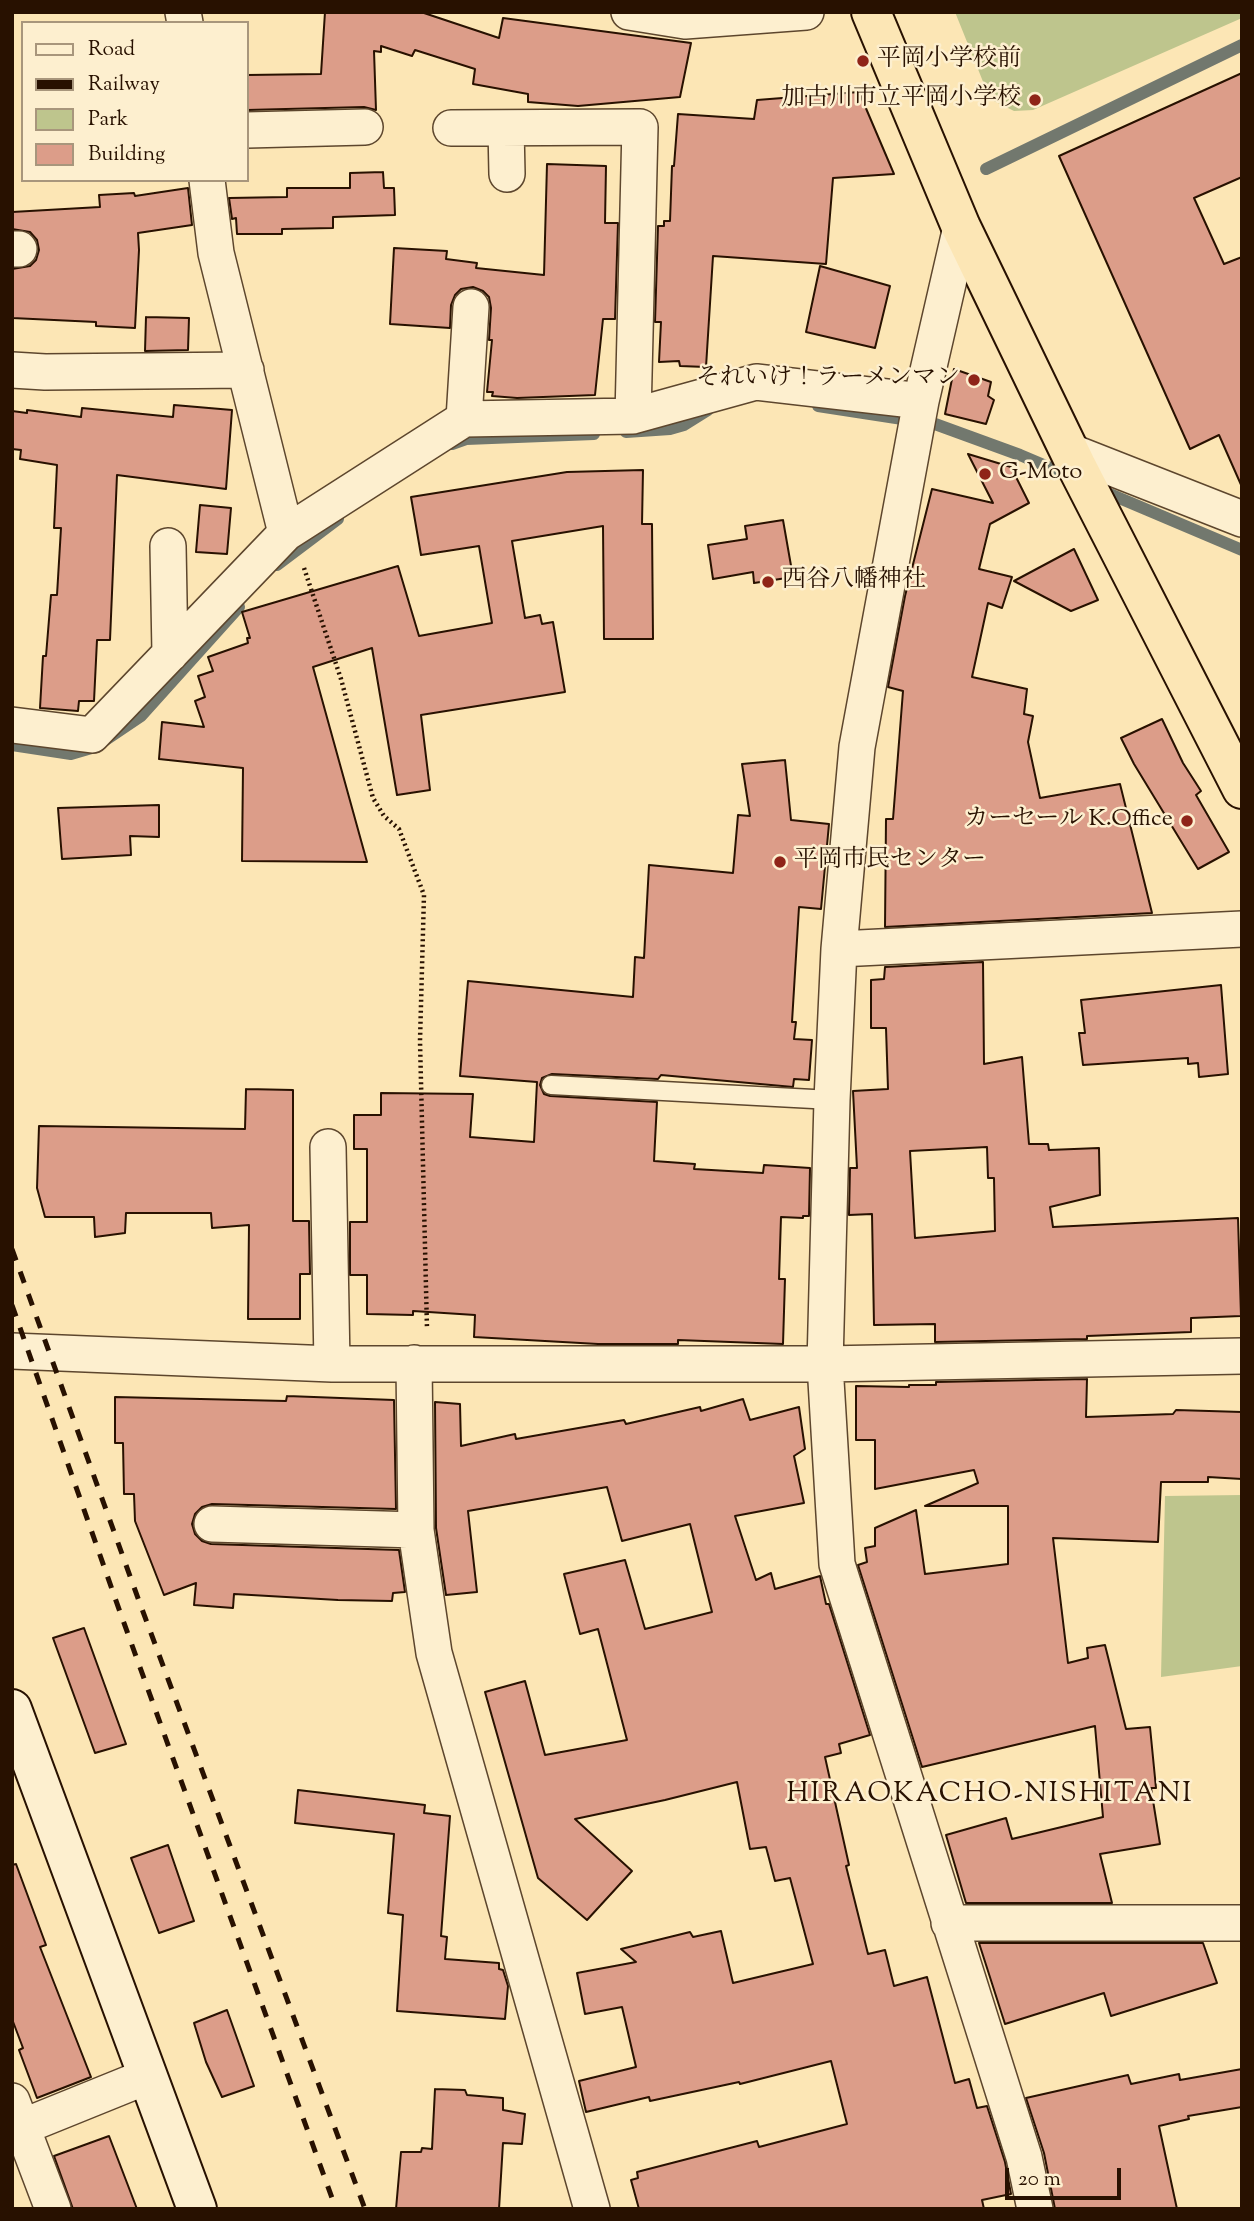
<!DOCTYPE html>
<meta charset="utf-8">
<style>
body{margin:0}
#map{position:relative;width:1254px;height:2221px;overflow:hidden;background:#fce6b5;font-family:"Sorts Mill Goudy",serif}
canvas{display:block}
.frame{position:absolute;inset:0;border:14px solid #281100;pointer-events:none}
.legend{position:absolute;left:21px;top:21px;width:228px;height:161px;box-sizing:border-box;background:#fdefcf;border:2px solid #a8967c;margin:0;padding:9px 12px;list-style:none;font-size:21px;color:#281100}
.legend li{display:flex;align-items:center;gap:14px;height:35px}
.legend b{width:35px;border:2px solid #a8967c}
.scale{position:absolute;left:1005px;top:2168px;width:116px;height:32px;box-sizing:border-box;border:4px solid #281100;border-top:0;padding-left:9px;font-size:21px;line-height:24px;white-space:nowrap;color:#281100;-webkit-text-stroke:5px #fdefcf;paint-order:stroke}
</style>
<div id="map">
<canvas width="1254" height="2221"></canvas>
<div class="frame"></div>
<ul class="legend">
<li><b style="height:9px;background:#fdefcf"></b>Road</li>
<li><b style="height:9px;background:#281100"></b>Railway</li>
<li><b style="height:19px;background:#bec58d"></b>Park</li>
<li><b style="height:19px;background:#dc9d89"></b>Building</li>
</ul>
<div class="scale">20 m</div>
</div>
<script>
const c = document.querySelector('canvas').getContext('2d');
c.lineJoin = 'round';
function fill(path, color) { c.fillStyle = color; c.fill(path, 'evenodd'); }
const toPath = rows => new Path2D(rows.map(r => 'M' + r).join(''));
function strokePath(path, color, width, dash) { c.strokeStyle = color; c.lineWidth = width; c.lineCap = dash ? 'butt' : 'round'; c.setLineDash(dash || []); c.stroke(path); }
function drawText(font, color, halo, rows, align = 'center') {
  c.font = font + ' "Sorts Mill Goudy","Noto Serif JP",serif'; c.lineWidth = 5; c.setLineDash([]); c.textBaseline = 'middle'; c.strokeStyle = halo; c.fillStyle = color; for (const [text, x, y, turn = 0] of rows) {
    c.save(); c.translate(x, y); c.rotate((+turn || 0) * Math.PI / 180); c.textAlign = isNaN(turn) ? turn : align; if (halo) c.strokeText(text, 0, 0); c.fillText(text, 0, 0); c.restore();
  }
}
const green = toPath([
 [955,12,1242,12,1242,18,1033,110,1014,111,990,99],
 [1242,1495,1242,1666,1161,1677,1165,1496]
]);
const stream = toPath([
 [986,169,1242,45],
 [818,406,935,424,1020,455,1072,477],
 [626,432,670,429,684,425,708,410],
 [452,444,466,439,594,434],
 [1098,489,1242,550],
 [277,565,338,519],
 [12,745,71,754,95,747,141,716,239,607]
]);
const building = toPath([
 [325,12,421,12,499,38,503,18,691,43,680,97,578,106,528,102,528,94,473,84,475,69,415,50,412,56,381,46,381,52,374,51,376,110,364,107,247,110,247,75,321,74,325,12],
 [1242,73,1242,177,1194,198,1224,264,1242,257,1242,487,1219,435,1190,449,1059,156,1242,73],
 [859,92,894,174,833,178,826,264,713,256,706,367,680,366,679,361,659,362,661,322,655,322,658,226,664,226,664,221,670,221,672,166,674,166,678,114,754,119,757,100,859,92],
 [547,164,606,166,605,223,618,223,615,319,603,319,595,395,517,398,492,396,493,392,487,392,492,340,489,340,491,308,489,297,483,291,473,287,461,289,455,295,451,305,450,328,390,324,394,248,447,251,446,259,477,263,476,268,544,275,547,164],
 [383,172,384,188,394,188,395,215,333,217,333,228,282,229,282,234,237,234,236,218,232,219,229,198,287,197,287,188,350,188,350,173,383,172],
 [188,188,192,225,138,233,139,250,135,328,96,326,96,322,12,318,12,269,30,266,36,260,39,250,37,240,30,232,12,229,12,212,100,207,99,195,134,193,135,196,188,188],
 [820,266,890,286,875,348,806,332,820,266],
 [146,317,189,318,188,350,145,351,146,317],
 [954,369,991,382,988,396,994,400,986,424,945,414,954,369],
 [174,405,232,410,226,489,117,475,110,640,97,640,94,701,79,701,78,711,40,708,43,656,46,656,51,595,57,595,61,528,54,528,57,465,20,459,21,450,12,449,12,411,27,413,27,410,81,417,82,408,173,417,174,405],
 [968,454,1011,467,1029,503,990,524,979,569,1012,577,1002,608,988,603,972,677,1027,689,1024,714,1033,716,1028,742,1040,798,1120,784,1152,913,885,927,886,819,893,819,903,691,888,687,905,596,932,489,993,503,968,454],
 [643,470,642,524,652,524,653,639,604,639,603,526,512,541,525,618,540,615,542,624,553,622,565,692,421,715,430,790,397,795,372,648,313,667,367,862,242,861,243,768,159,759,162,722,204,727,195,701,205,697,198,676,213,671,208,657,248,643,247,638,250,638,242,612,398,566,419,636,492,623,479,546,421,555,411,497,567,472,643,470],
 [200,505,231,508,227,554,196,552,200,505],
 [783,520,793,577,754,583,753,572,713,579,708,545,747,539,745,526,783,520],
 [1074,549,1098,600,1071,611,1014,581,1074,549],
 [1162,719,1183,763,1201,791,1196,795,1229,852,1198,869,1134,764,1121,738,1162,719],
 [785,760,791,820,829,824,821,909,799,907,792,1022,796,1022,794,1039,812,1040,809,1080,794,1079,793,1087,661,1075,658,1079,552,1074,542,1078,540,1085,544,1094,550,1096,657,1102,654,1161,695,1164,694,1169,763,1173,764,1165,810,1168,809,1216,803,1216,803,1218,781,1217,779,1279,785,1279,783,1344,678,1340,678,1344,598,1344,474,1337,475,1315,413,1311,413,1315,367,1314,367,1275,350,1275,350,1222,367,1222,367,1149,354,1149,354,1115,381,1115,381,1093,473,1094,470,1137,534,1142,537,1082,460,1076,468,981,633,997,635,957,644,958,649,865,733,873,738,815,750,816,742,764,785,760],
 [159,805,159,837,130,836,131,855,62,859,58,808,159,805],
 [983,962,984,1064,1022,1057,1029,1144,1048,1144,1049,1150,1099,1148,1100,1195,1050,1207,1053,1227,1238,1218,1241,1316,1191,1318,1191,1332,1087,1336,1087,1339,935,1342,935,1324,874,1325,872,1214,849,1215,850,1168,857,1168,853,1091,888,1089,886,1028,871,1028,871,980,884,979,885,967,983,962],
 [987,1147,988,1178,994,1178,995,1231,915,1238,910,1151,987,1147],
 [1221,985,1228,1074,1199,1077,1198,1063,1188,1064,1188,1058,1083,1065,1079,1033,1085,1033,1081,1000,1221,985],
 [246,1089,293,1090,293,1221,309,1221,310,1274,300,1274,300,1319,248,1319,249,1225,212,1228,211,1213,126,1213,125,1233,95,1237,94,1217,45,1217,37,1188,39,1126,245,1129,246,1089],
 [1087,1379,1086,1417,1173,1414,1176,1410,1242,1412,1242,1479,1208,1477,1208,1482,1161,1482,1158,1542,1053,1538,1068,1663,1088,1658,1087,1648,1105,1645,1126,1729,1150,1727,1156,1788,1151,1788,1160,1844,1100,1854,1112,1903,966,1903,946,1835,1006,1818,1012,1839,1103,1817,1095,1726,922,1767,858,1565,867,1562,865,1548,875,1546,875,1528,916,1510,925,1574,1008,1564,1008,1506,925,1506,978,1483,974,1470,875,1489,875,1440,856,1440,856,1386,909,1387,909,1385,936,1385,936,1382,1087,1379],
 [287,1396,394,1400,396,1509,212,1504,202,1507,195,1514,192,1524,195,1534,202,1541,211,1544,399,1550,405,1592,393,1593,392,1601,338,1600,234,1594,233,1608,194,1605,196,1583,164,1595,135,1521,134,1494,124,1494,123,1443,115,1443,115,1397,286,1401,287,1396],
 [743,1399,750,1420,799,1407,805,1449,794,1456,804,1503,735,1516,756,1580,771,1573,775,1589,820,1576,826,1604,829,1604,870,1735,839,1744,841,1753,825,1757,849,1865,846,1866,868,1954,885,1950,894,1986,927,1977,955,2083,969,2079,977,2108,987,2106,1005,2162,1011,2194,982,2200,984,2209,639,2209,631,2180,638,2178,637,2172,757,2141,759,2147,847,2124,831,2061,740,2084,739,2082,650,2101,649,2097,586,2112,579,2081,636,2067,622,2007,585,2014,577,1973,636,1962,621,1949,690,1932,693,1937,721,1931,733,1983,813,1964,790,1878,775,1881,766,1847,750,1849,737,1782,665,1800,575,1819,632,1871,587,1920,538,1878,485,1692,525,1681,545,1755,627,1740,598,1629,580,1634,564,1574,625,1560,645,1629,712,1612,690,1524,622,1541,607,1487,468,1511,477,1592,446,1595,436,1528,435,1402,460,1404,461,1446,515,1434,516,1439,624,1420,626,1424,700,1407,701,1411,743,1399],
 [84,1628,126,1744,95,1753,53,1638,84,1628],
 [298,1790,425,1805,424,1813,450,1816,441,1936,447,1937,445,1959,499,1963,499,1969,503,1970,508,1986,505,2019,397,2011,403,1915,388,1913,394,1834,295,1823,298,1790],
 [168,1845,194,1921,159,1933,131,1858,168,1845],
 [16,1864,46,1945,40,1947,91,2077,37,2098,19,2050,23,2048,12,2019,12,1865,16,1864],
 [979,1943,1203,1943,1217,1983,1111,2016,1104,1993,1005,2024,979,1943],
 [227,2010,254,2086,222,2097,206,2062,194,2023,227,2010],
 [1242,2069,1242,2107,1188,2116,1189,2119,1159,2126,1177,2209,1055,2209,1044,2153,1026,2098,1128,2075,1131,2084,1179,2074,1180,2080,1242,2069],
 [435,2089,465,2090,467,2095,503,2098,503,2110,525,2114,522,2144,503,2143,499,2209,396,2209,401,2152,421,2152,422,2148,432,2149,435,2089],
 [109,2136,137,2209,73,2209,54,2156,109,2136]
]);
const path = toPath([
 [304,568,341,679,373,798,384,816,399,829,424,895,420,1041,427,1329]
]);
const lane = toPath([
 [551,1085,832,1100]
]);
const street = toPath([
 [183,12,185,23],
 [629,12,685,21,806,12],
 [451,128,640,127,633,416],
 [506,128,507,174],
 [247,130,365,127],
 [207,180,216,253,286,533],
 [961,227,921,401,857,747,839,949,832,1100,825,1364,837,1564,1024,2157,1035,2209],
 [12,249,19,249],
 [12,370,45,372,246,370],
 [464,419,471,307],
 [1069,451,1242,519],
 [168,546,170,654],
 [12,725,92,735,286,533,464,419,633,416,756,382,921,401],
 [839,949,1242,929],
 [328,1147,332,1364],
 [12,1351,332,1364,825,1364,1242,1356],
 [414,1363,416,1530,434,1653,592,2209],
 [212,1524,416,1530],
 [949,1923,1242,1923],
 [12,2101,53,2209],
 [22,2127,148,2076]
]);
const secondary = toPath([
 [12,1709,197,2209]
]);
const highway = toPath([
 [871,12,961,227,1077,467,1242,789]
]);
const rail = toPath([
 [12,1249,139,1601,365,2209],
 [12,1305,120,1612,336,2209]
]);
const markers = [
 [863,61,7,"#8f2418"],
 [1035,100,7,"#8f2418"],
 [974,380,7,"#8f2418"],
 [985,474,7,"#8f2418"],
 [768,582,7,"#8f2418"],
 [1187,821,7,"#8f2418"],
 [780,862,7,"#8f2418"]
];
const poiNames = [
 ["平岡小学校前",877,61],
 ["加古川市立平岡小学校",1021,100,"right"],
 ["それいけ！ラーメンマン",960,380,"right"],
 ["G-Moto",999,474],
 ["西谷八幡神社",782,582],
 ["カーセール K.Office",1173,821,"right"],
 ["平岡市民センター",794,862]
];
const quarterNames = [
 ["HIRAOKACHO-NISHITANI",990,1796]
];
fill(green, '#bec58d');
strokePath(stream, '#72786e', 12);
fill(building, '#dc9d89');
strokePath(building, '#281100', 2);
strokePath(lane, '#5d462d', 21);
strokePath(street, '#5d462d', 38);
strokePath(secondary, '#281100', 42);
strokePath(highway, '#281100', 42);
strokePath(path, '#281100', 4.5, [2, 3.5]);
strokePath(lane, '#fdefcf', 18);
strokePath(street, '#fdefcf', 35);
strokePath(secondary, '#fdefcf', 38);
strokePath(highway, '#fce6b5', 38);
strokePath(rail, '#281100', 5, [12, 12]);
for (const [x, y, r, color] of markers) { const dot = new Path2D(); dot.arc(x, y, r, 0, 2 * Math.PI); c.fillStyle = color; c.fill(dot); strokePath(dot, '#fdefcf', 2.5); }
drawText('24px', '#281100', '#fdefcf', poiNames, 'left');
c.letterSpacing = '2px';
drawText('28px', '#281100', '#fdefcf', quarterNames);
c.letterSpacing = '0px';
</script>
